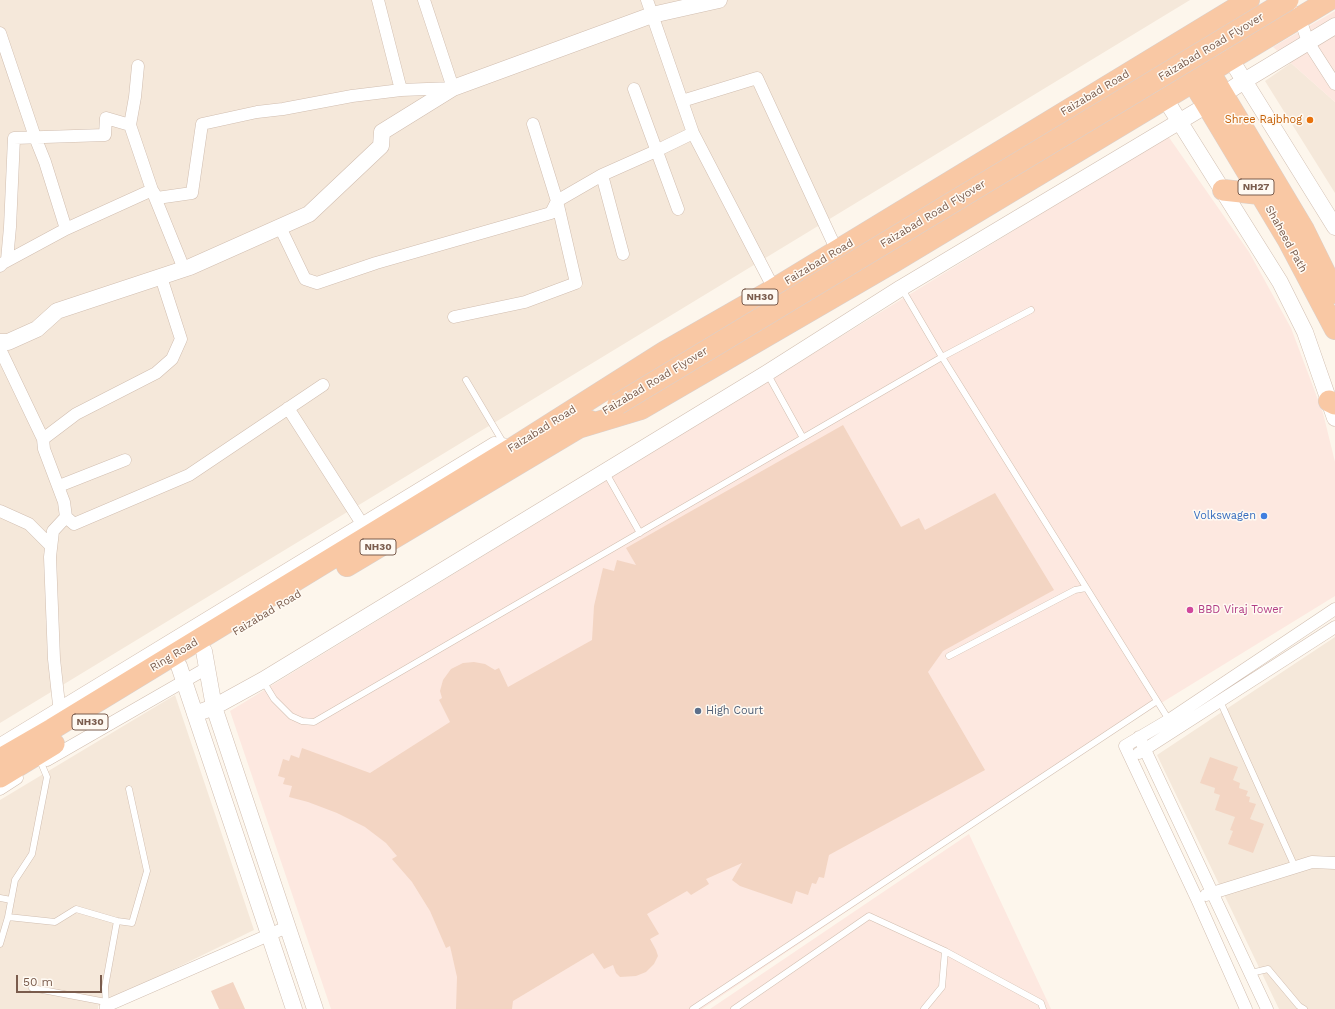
<!DOCTYPE html>
<style>
body{margin:0}
#map{position:relative;width:1335px;height:1009px;overflow:hidden;background:#fdf6ec;font-family:"Work Sans",sans-serif}
canvas{display:block}
.scale{position:absolute;left:16px;top:975px;width:86px;height:18px;box-sizing:border-box;border:2px solid #7a5c4d;border-top:0;padding-left:5px;font-size:12px;line-height:14px;white-space:nowrap;color:#7a5c4d;-webkit-text-stroke:3px #fffaf3;paint-order:stroke}
</style>
<div id="map">
<canvas width="1335" height="1009"></canvas>
<div class="scale">50 m</div>
</div>
<script>
const c = document.querySelector('canvas').getContext('2d');
c.lineJoin = 'round';
function fill(path, color) { c.fillStyle = color; c.fill(path, 'evenodd'); }
const toPath = rows => new Path2D(rows.map(r => 'M' + r).join(''));
function strokePath(path, color, width, dash) { c.strokeStyle = color; c.lineWidth = width; c.lineCap = dash ? 'butt' : 'round'; c.setLineDash(dash || []); c.stroke(path); }
function drawText(font, color, halo, rows, align = 'center') {
  c.font = font + ' "Work Sans",sans-serif'; c.lineWidth = 3; c.setLineDash([]); c.textBaseline = 'middle'; c.strokeStyle = halo; c.fillStyle = color; for (const [text, x, y, turn = 0] of rows) {
    c.save(); c.translate(x, y); c.rotate((+turn || 0) * Math.PI / 180); c.textAlign = isNaN(turn) ? turn : align; if (halo) c.strokeText(text, 0, 0); c.fillText(text, 0, 0); c.restore();
  }
}
const residential = toPath([
 [0,0,1190,0,0,723],
 [1291,63,1335,102,1335,193,1265,81],
 [1335,637,1335,1009,1279,1009,1157,755],
 [175,695,254,930,98,1006,98,1009,0,1009,0,800]
]);
const commercial = toPath([
 [1335,11,1335,102,1273,47],
 [1168,136,1249,252,1291,328,1323,413,1335,462,1335,596,1106,737,702,1009,331,1009,230,711],
 [969,834,1051,1009,710,1009]
]);
const building = toPath([
 [843,425,901,527,919,518,925,530,995,493,1054,590,943,651,928,672,985,770,829,855,824,878,819,877,816,884,812,883,808,895,796,891,792,904,740,886,732,880,742,863,706,879,709,884,691,895,687,891,647,914,659,934,650,939,656,950,658,956,654,964,646,972,636,976,620,977,616,973,613,965,604,969,593,953,513,1001,512,1009,456,1009,457,977,450,946,446,948,430,911,412,882,392,859,397,856,386,843,365,827,337,813,308,802,289,797,292,786,283,784,285,778,278,776,283,759,289,761,291,755,299,758,302,748,370,773,450,722,439,700,442,698,440,691,443,680,451,669,463,663,474,662,485,664,495,670,499,668,508,687,592,640,594,606,603,568,614,571,617,560,636,565,626,548],
 [1210,757,1238,767,1233,780,1240,783,1239,788,1248,791,1246,796,1250,797,1249,802,1256,804,1250,819,1264,824,1253,853,1228,844,1233,831,1230,830,1235,817,1215,810,1220,795,1214,793,1215,788,1200,783],
 [233,982,245,1009,219,1009,211,991]
]);
const service = toPath([
 [902,289,942,357,1169,720],
 [767,373,803,438],
 [466,380,504,444],
 [606,473,640,533],
 [949,656,1075,590,1086,588],
 [263,681,274,699,291,716,302,721,314,722,942,357,1031,310],
 [1220,701,1295,867],
 [39,758,47,777,32,854,15,880,8,917,55,922,76,909,117,921,105,987,106,1006],
 [0,898,11,900],
 [117,921,132,923,147,871,129,789],
 [0,944,8,917],
 [1251,973,1268,969,1299,1006,1304,1009],
 [32,988,106,1002],
 [693,1009,1157,701],
 [734,1009,869,916,945,951,1041,1003,1043,1009],
 [924,1009,942,987,945,951]
]);
const minor = toPath([
 [378,0,401,90],
 [647,0,693,133,774,289],
 [1298,13,1308,42,1335,84],
 [0,33,35,137,45,162,66,229],
 [634,89,678,209],
 [682,101,757,78,837,251],
 [130,125,135,97,138,66],
 [602,175,623,254],
 [280,227,305,279,317,283,376,263,551,213,557,201,533,124],
 [7,260,10,227,14,138,105,135,106,118,130,125,152,190,184,269],
 [0,266,3,263,66,229,152,190,157,198,192,193,202,124,257,112,283,109,352,96,401,90,453,88,424,0],
 [454,317,525,302,576,283,557,201,602,175,656,151,693,133],
 [0,349,43,439,44,449,64,502,66,517,74,524,189,475,323,385],
 [288,408,366,530],
 [43,439,76,414,156,373,172,359,181,339,161,277],
 [59,486,125,460],
 [0,511,29,524,51,546],
 [60,714,54,659,50,557,53,531,66,517],
 [1139,737,1267,1009],
 [0,744,494,443,516,446],
 [1139,753,1335,627],
 [47,760,207,668],
 [0,789,17,778],
 [1206,895,1312,862,1335,863],
 [106,1009,106,1006,287,927],
 [1246,1009,1197,899,1125,746,1169,720,1335,609]
]);
const tertiary = toPath([
 [1225,50,1335,227],
 [1159,89,1280,282,1305,332,1335,418],
 [0,342,8,342,37,329,57,311,190,267,309,214,381,146,382,132,453,88,652,15,719,0],
 [204,651,214,707,315,1009],
 [179,666,294,1009],
 [195,714,214,707,263,680,767,373,901,288,1207,105,1244,81,1335,26]
]);
const trunk = toPath([
 [1203,61,1304,230,1335,293],
 [1186,70,1288,240,1335,329],
 [1223,190,1260,194],
 [1329,401,1335,404],
 [578,428,641,409,892,263,1329,0],
 [347,566,590,421],
 [0,759,52,729,516,446,664,352,774,289,1249,0],
 [0,777,54,744]
]);
const trunkBridge = toPath([
 [618,404,1288,0]
]);
const markers = [
 [1310,120,4,"#e8710a"],
 [1264,516,4,"#3f7fe0"],
 [1190,610,4,"#d1479c"],
 [698,711,4,"#5c6f8a"]
];
const shields = [
 [1256,187,36],
 [760,297,36],
 [378,547,36],
 [90,722,36]
];
const shieldNames = [
 ["NH27",1256,187],
 ["NH30",760,297],
 ["NH30",378,547],
 ["NH30",90,722]
];
const streetNames = [
 ["Faizabad Road Flyover",1211,47,-31],
 ["Faizabad Road",1095,93,-31],
 ["Faizabad Road Flyover",933,214,-31],
 ["Shaheed Path",1286,239,61],
 ["Faizabad Road",819,262,-31],
 ["Faizabad Road Flyover",655,381,-31],
 ["Faizabad Road",542,429,-32],
 ["Faizabad Road",267,613,-31],
 ["Ring Road",174,655,-31]
];
const foodNames = [
 ["Shree Rajbhog",1302,120]
];
const shopNames = [
 ["Volkswagen",1256,516]
];
const hotelNames = [
 ["BBD Viraj Tower",1198,610]
];
const serviceNames = [
 ["High Court",706,711]
];
fill(residential, '#f5e8da');
fill(commercial, '#fde8e0');
fill(building, '#f3d5c3');
strokePath(service, '#d1beb0', 7);
strokePath(minor, '#d1beb0', 13);
strokePath(tertiary, '#d1beb0', 17);
strokePath(trunk, '#dad1cd', 22);
strokePath(service, '#fff', 6);
strokePath(minor, '#fff', 12);
strokePath(tertiary, '#fff', 16);
strokePath(trunk, '#f9c8a4', 21);
strokePath(trunkBridge, '#dad1cd', 22, []);
strokePath(trunkBridge, '#f9c8a4', 21);
for (const [x, y, r, color] of markers) { const dot = new Path2D(); dot.arc(x, y, r, 0, 2 * Math.PI); c.fillStyle = color; c.fill(dot); strokePath(dot, '#fffaf3', 1.5); }
for (const [x, y, w] of shields) { const box = new Path2D(); box.roundRect(x - w / 2, y - 8, w, 16, 3); c.fillStyle = '#fffaf3'; c.fill(box); strokePath(box, '#7a5c4d', 1); }
drawText('bold 10px', '#7a5c4d', null, shieldNames);
drawText('11px', '#7a5c4d', '#fffaf3', streetNames);
drawText('11px', '#c56008', '#fffaf3', foodNames, 'right');
drawText('11px', '#366cbe', '#fffaf3', shopNames, 'right');
drawText('11px', '#b23c85', '#fffaf3', hotelNames, 'left');
drawText('11px', '#4e5e75', '#fffaf3', serviceNames, 'left');
</script>
